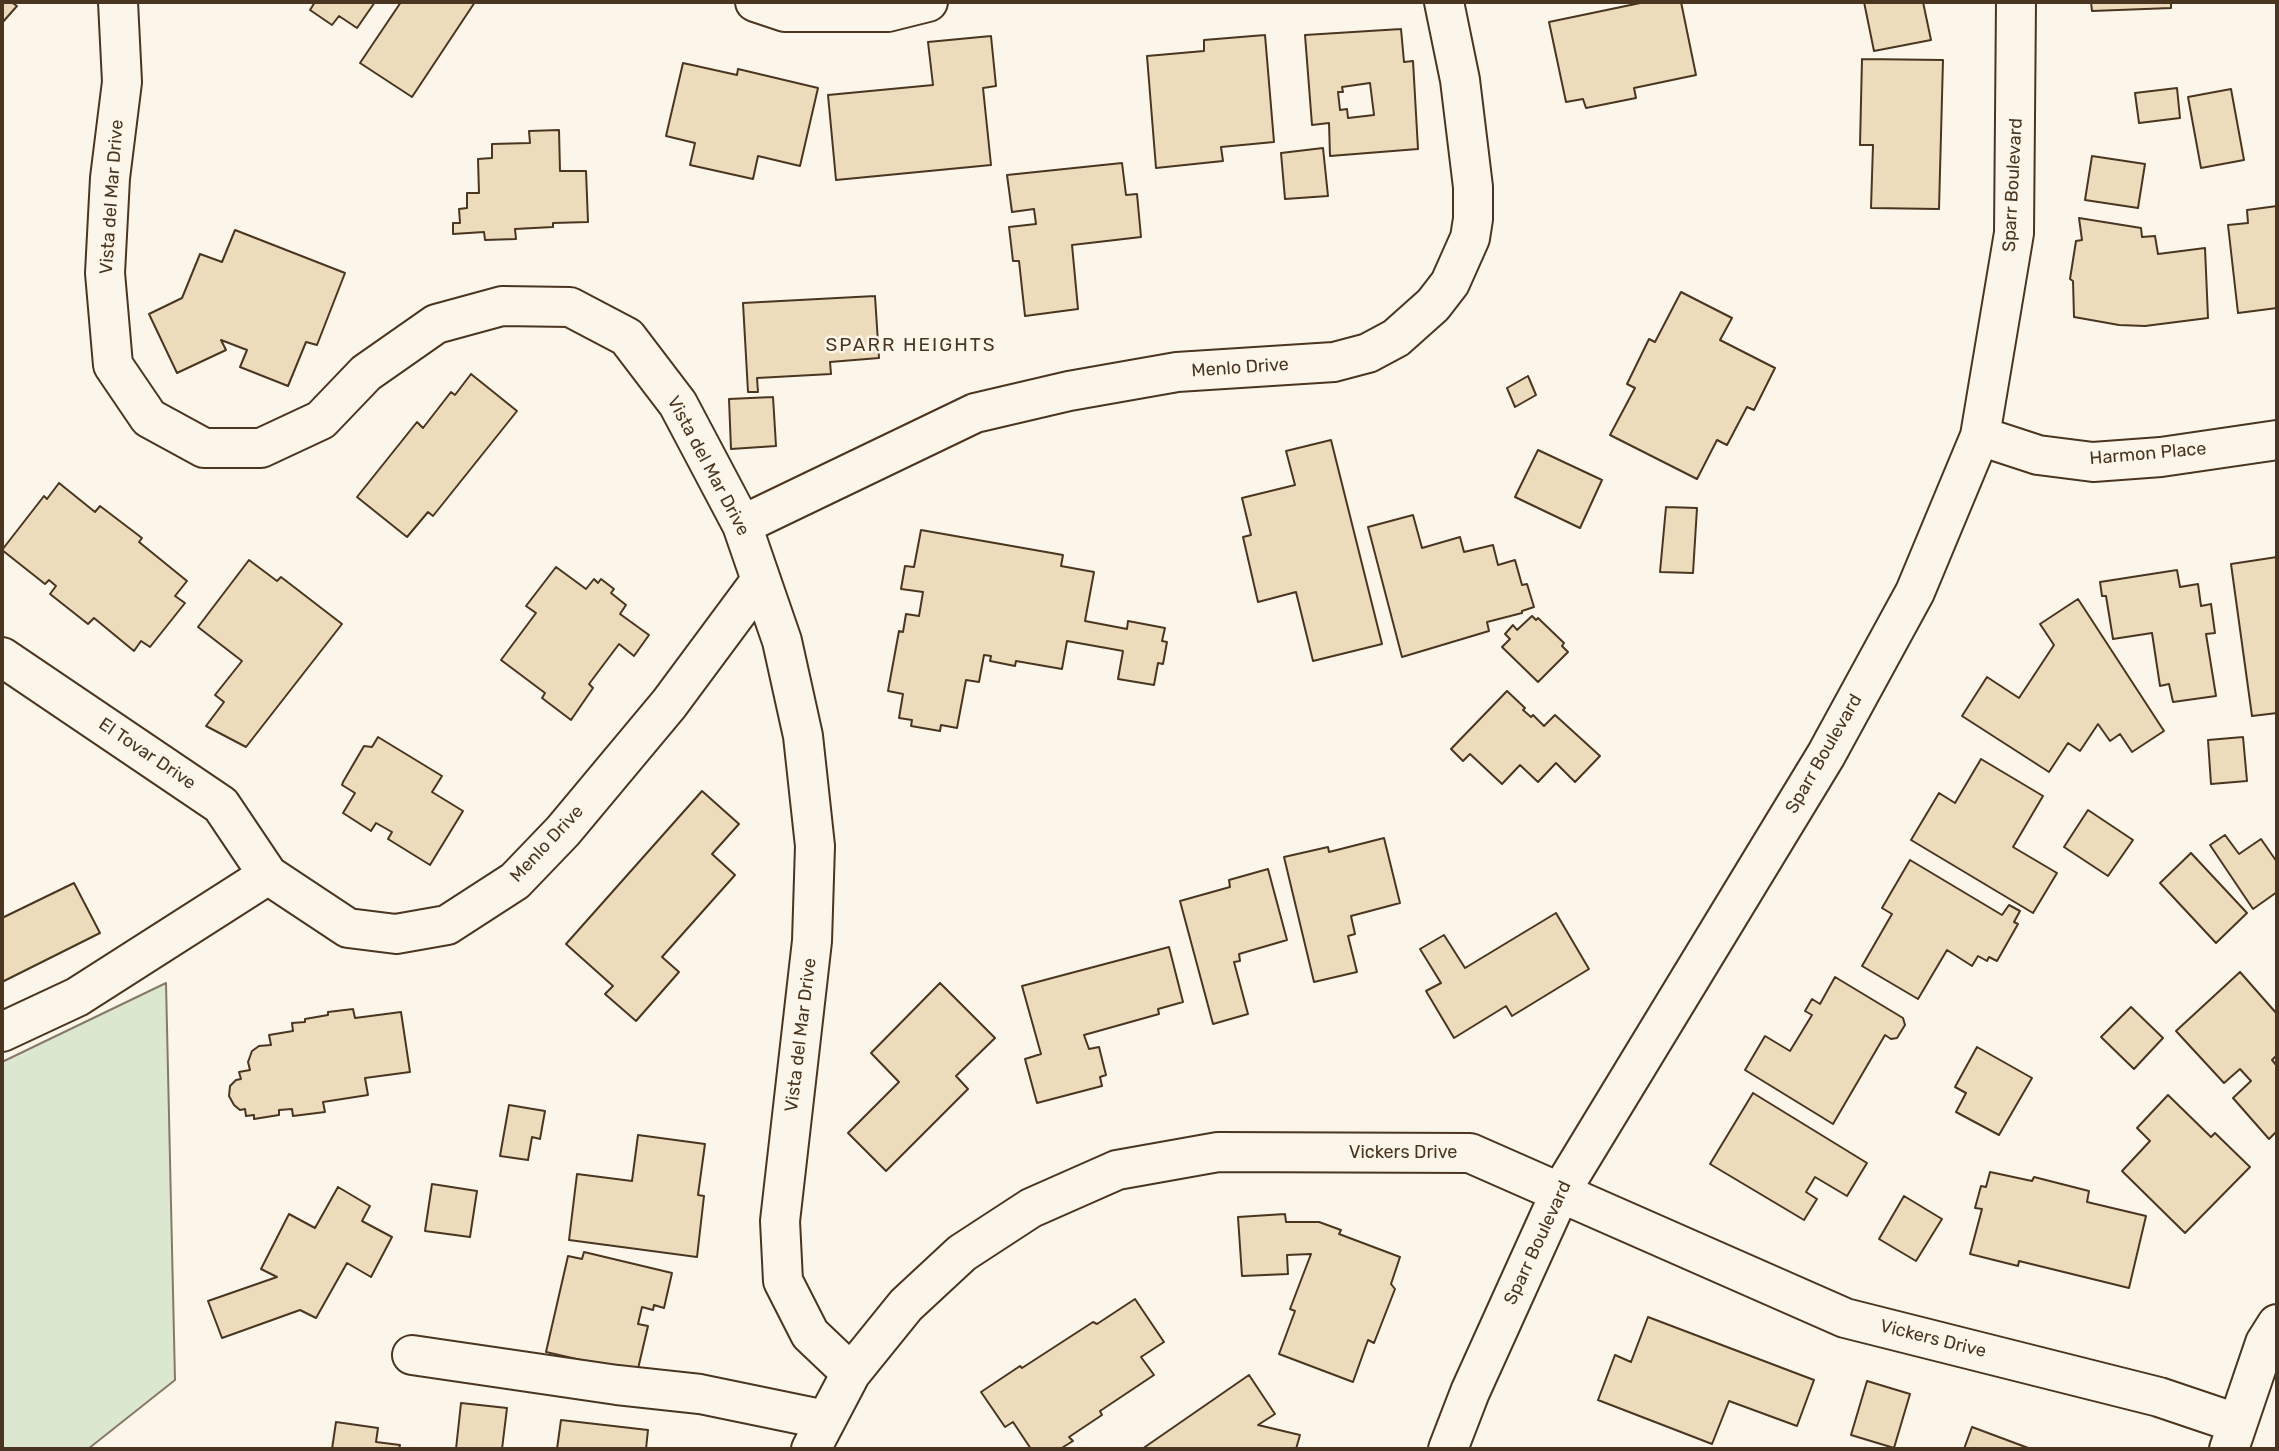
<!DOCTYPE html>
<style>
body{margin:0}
#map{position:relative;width:2279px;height:1451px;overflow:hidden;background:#fbf6e9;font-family:Rubik,sans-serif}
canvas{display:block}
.frame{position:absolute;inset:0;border:4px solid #4a3520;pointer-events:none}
</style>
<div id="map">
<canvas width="2279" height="1451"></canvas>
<div class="frame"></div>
</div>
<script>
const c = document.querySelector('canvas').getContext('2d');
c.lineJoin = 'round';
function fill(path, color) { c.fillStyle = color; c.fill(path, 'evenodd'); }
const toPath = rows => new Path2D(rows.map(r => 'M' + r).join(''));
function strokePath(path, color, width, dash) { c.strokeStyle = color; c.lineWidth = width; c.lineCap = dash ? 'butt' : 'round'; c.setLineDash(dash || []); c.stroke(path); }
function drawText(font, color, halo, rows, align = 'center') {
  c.font = font + ' Rubik,sans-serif'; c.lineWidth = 5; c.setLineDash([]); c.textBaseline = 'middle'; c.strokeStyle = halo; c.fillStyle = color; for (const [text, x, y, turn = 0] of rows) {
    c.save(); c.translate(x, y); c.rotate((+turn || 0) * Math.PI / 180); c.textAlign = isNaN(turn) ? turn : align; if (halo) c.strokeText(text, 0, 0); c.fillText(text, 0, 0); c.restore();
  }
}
const green = toPath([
 [166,983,175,1380,88,1449,2,1449,2,1062,166,983]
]);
const building = toPath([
 [2,2,11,2,17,6,2,23,2,2],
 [315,2,375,2,357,28,339,16,332,25,310,10,315,2],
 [401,2,475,2,412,97,360,63,401,2],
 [1645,2,1681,2,1696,75,1634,88,1636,98,1586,108,1583,99,1566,102,1549,22,1645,2],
 [1864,2,1923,2,1931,40,1874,51,1864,2],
 [2091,2,2171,2,2171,8,2092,11,2091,2],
 [1401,29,1404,62,1413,61,1418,149,1330,156,1329,123,1312,125,1305,35,1401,29],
 [1370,83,1374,115,1348,118,1347,109,1340,110,1338,92,1343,92,1342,87,1370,83],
 [1265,35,1274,142,1221,147,1223,161,1156,168,1147,56,1204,51,1204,40,1265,35],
 [991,36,996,86,983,88,991,165,836,180,828,95,933,85,928,42,991,36],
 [1862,59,1943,60,1939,209,1871,208,1873,145,1860,145,1862,59],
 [683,63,737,75,738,69,818,88,800,166,758,156,753,179,690,165,695,143,666,136,683,63],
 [2177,88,2180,118,2139,123,2135,93,2177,88],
 [2231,89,2244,160,2201,168,2188,97,2231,89],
 [559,130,560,171,586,171,588,222,553,223,553,227,515,229,516,239,485,240,484,232,453,234,453,223,460,223,459,209,467,208,467,193,479,193,478,159,492,158,492,144,530,143,529,131,559,130],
 [1323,148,1328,196,1285,199,1281,153,1323,148],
 [2092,156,2145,164,2138,208,2085,200,2092,156],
 [1122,163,1126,195,1137,194,1141,237,1072,245,1078,309,1025,316,1019,261,1013,261,1009,227,1036,224,1034,209,1012,212,1007,175,1122,163],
 [2277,206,2277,308,2238,313,2228,225,2248,223,2247,210,2277,206],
 [2079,218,2141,228,2142,237,2155,236,2158,254,2205,248,2208,318,2145,326,2119,325,2074,317,2073,281,2070,279,2076,241,2082,240,2079,218],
 [235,230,345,273,317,345,306,342,288,386,240,367,247,350,221,340,226,350,177,373,149,314,182,298,200,254,222,262,235,230],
 [1681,292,1732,318,1720,340,1775,368,1754,410,1747,407,1727,445,1717,440,1697,479,1610,435,1635,388,1627,384,1649,339,1655,342,1681,292],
 [875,296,879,358,830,362,831,374,757,378,758,392,748,392,743,303,875,296],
 [471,374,517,411,433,516,428,512,407,537,357,497,417,422,423,428,451,392,455,395,471,374],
 [1528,376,1536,395,1515,407,1507,388,1528,376],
 [773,397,776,446,731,449,729,399,773,397],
 [1331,440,1382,644,1313,661,1296,592,1258,602,1243,537,1251,535,1242,498,1295,485,1286,451,1331,440],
 [1538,450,1602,480,1580,528,1515,497,1538,450],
 [59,483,95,512,100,506,142,538,139,542,187,581,175,596,185,603,150,647,141,641,134,651,94,618,88,624,50,594,56,586,49,580,45,584,2,550,44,496,47,499,59,483],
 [1666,507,1697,508,1693,573,1660,572,1666,507],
 [1413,515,1422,548,1460,537,1464,552,1493,545,1498,565,1515,560,1522,585,1527,584,1534,607,1522,611,1522,613,1487,622,1489,631,1402,657,1368,527,1413,515],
 [921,530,1063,555,1061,566,1094,572,1085,621,1127,629,1128,621,1165,628,1162,641,1167,642,1163,664,1158,663,1154,685,1118,679,1123,651,1067,641,1062,669,1016,661,1015,666,990,661,991,656,984,655,979,682,966,680,957,728,941,725,940,731,911,726,912,720,899,718,903,694,888,691,899,631,903,632,906,614,919,616,923,592,901,589,905,566,914,567,921,530],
 [2277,557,2277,713,2252,716,2231,564,2277,557],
 [249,560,277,581,281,577,342,624,246,747,206,726,224,702,215,695,242,661,198,627,249,560],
 [556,567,586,589,594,579,598,583,601,579,614,589,611,593,626,605,620,614,649,635,634,656,619,644,589,684,593,688,571,720,542,698,545,693,501,660,536,613,526,606,556,567],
 [2177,570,2180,587,2198,584,2201,606,2211,604,2215,633,2206,634,2216,696,2173,702,2169,684,2160,686,2152,633,2113,639,2106,596,2102,596,2100,582,2177,570],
 [2078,599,2164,731,2132,752,2120,734,2110,741,2098,724,2080,751,2068,743,2049,772,1962,716,1987,677,2019,698,2054,645,2040,624,2078,599],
 [1532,616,1536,620,1538,618,1564,643,1562,646,1568,652,1538,682,1502,647,1510,639,1505,634,1513,625,1517,630,1532,616],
 [1507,691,1525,708,1523,710,1531,717,1533,715,1544,726,1555,715,1600,756,1575,782,1556,763,1538,782,1520,765,1502,784,1470,754,1463,761,1451,749,1507,691],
 [378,737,442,776,432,792,463,811,430,865,388,839,392,832,376,823,371,831,343,813,355,793,342,785,343,782,364,746,372,747,378,737],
 [2243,737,2247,781,2211,784,2208,740,2243,737],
 [1981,759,2043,796,2013,847,2057,873,2033,913,1911,840,1939,793,1955,803,1981,759],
 [702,791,739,824,712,854,735,875,662,957,679,972,636,1021,605,994,613,986,566,944,702,791],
 [2088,810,2133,840,2108,876,2064,847,2088,810],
 [2225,835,2239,854,2261,839,2277,862,2277,892,2253,909,2210,845,2225,835],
 [1384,838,1400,903,1351,916,1355,934,1348,936,1357,972,1314,982,1284,857,1328,847,1329,852,1384,838],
 [2191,853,2247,913,2216,943,2160,883,2191,853],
 [1910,860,2002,915,2009,905,2020,911,2014,922,2018,924,1997,961,1989,957,1987,961,1978,956,1972,966,1947,950,1918,999,1862,966,1892,914,1882,908,1910,860],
 [1268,869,1287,940,1239,954,1240,961,1234,962,1248,1014,1213,1024,1180,901,1230,887,1229,880,1268,869],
 [74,883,100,933,2,982,2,918,74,883],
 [1556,913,1589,969,1512,1016,1506,1006,1454,1038,1426,991,1441,983,1420,949,1444,935,1465,968,1556,913],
 [1169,947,1183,1002,1158,1009,1159,1014,1084,1035,1089,1049,1099,1047,1106,1075,1100,1077,1102,1086,1037,1103,1025,1059,1041,1054,1022,986,1169,947],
 [2240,972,2277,1014,2277,1055,2272,1060,2277,1066,2277,1131,2269,1139,2233,1098,2251,1081,2240,1069,2224,1083,2176,1031,2240,972],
 [1835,977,1903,1018,1905,1025,1897,1038,1891,1039,1885,1035,1833,1124,1745,1070,1765,1036,1790,1051,1812,1015,1805,1011,1812,999,1820,1004,1835,977],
 [940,983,995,1038,956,1076,968,1089,886,1171,848,1133,899,1082,871,1053,940,983],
 [2131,1007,2163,1038,2134,1069,2101,1037,2131,1007],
 [353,1009,355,1018,401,1012,410,1072,365,1078,368,1095,323,1102,325,1112,293,1116,292,1109,279,1110,279,1115,254,1119,254,1115,246,1116,245,1109,240,1110,234,1105,229,1096,230,1086,236,1080,241,1079,239,1072,250,1070,248,1062,252,1051,259,1046,271,1045,269,1035,293,1031,292,1023,305,1022,305,1019,328,1015,328,1012,353,1009],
 [1977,1047,2032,1078,1999,1135,1956,1112,1966,1093,1955,1087,1977,1047],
 [1753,1093,1867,1163,1847,1196,1815,1177,1806,1192,1817,1199,1804,1220,1710,1164,1753,1093],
 [2168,1095,2211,1137,2215,1133,2250,1167,2185,1233,2122,1171,2150,1141,2137,1128,2168,1095],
 [509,1105,545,1111,540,1139,532,1137,528,1160,500,1156,509,1105],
 [638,1135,705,1144,698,1195,704,1196,697,1257,569,1240,577,1174,632,1181,638,1135],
 [1990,1172,2032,1181,2034,1177,2089,1191,2087,1202,2146,1216,2129,1288,2019,1261,2018,1266,1970,1254,1982,1209,1975,1208,1981,1186,1986,1187,1990,1172],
 [432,1184,477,1191,470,1237,425,1231,432,1184],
 [338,1187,370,1206,362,1221,392,1237,371,1277,347,1263,316,1318,300,1310,222,1338,208,1301,277,1277,261,1269,289,1214,315,1228,338,1187],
 [1904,1196,1942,1219,1916,1261,1879,1239,1904,1196],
 [1285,1214,1286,1222,1319,1222,1341,1230,1339,1234,1400,1257,1391,1284,1395,1289,1374,1343,1368,1340,1353,1382,1279,1354,1295,1311,1290,1309,1311,1254,1287,1255,1288,1274,1242,1276,1238,1217,1285,1214],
 [584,1252,672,1273,664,1308,654,1305,653,1310,642,1307,638,1324,648,1326,637,1373,546,1352,568,1256,582,1259,584,1252],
 [1135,1299,1164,1342,1141,1357,1154,1375,1100,1411,1102,1415,1069,1437,1073,1441,1060,1449,1031,1449,1013,1422,1005,1427,981,1392,1020,1366,1022,1368,1093,1322,1097,1324,1135,1299],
 [1648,1317,1814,1380,1797,1426,1729,1401,1712,1444,1598,1400,1615,1355,1631,1362,1648,1317],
 [1249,1375,1275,1414,1258,1425,1300,1435,1296,1449,1142,1449,1249,1375],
 [1867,1381,1910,1394,1894,1448,1851,1435,1867,1381],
 [461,1403,507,1408,502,1449,456,1449,461,1403],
 [561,1420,648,1430,646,1449,557,1449,561,1420],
 [336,1422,378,1428,376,1442,400,1445,399,1449,332,1449,336,1422],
 [1972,1427,2031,1449,1964,1449,1972,1427]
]);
const minor = toPath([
 [118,2,122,82,110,178,105,273,113,365,149,418,204,448,261,448,321,420,366,373,436,324,502,306,570,307,627,337,678,404,742,525,782,641,803,736,815,846,812,941,780,1221,783,1281,810,1334,851,1373],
 [755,2,785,12,888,12,928,2],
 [1980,436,2038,455,2093,462,2161,457,2277,440],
 [742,525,975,413,1069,391,1177,372,1334,362,1368,353,1396,338,1433,305,1450,283,1470,238,1473,219,1473,187,1460,80,1444,2],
 [2,657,221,805,268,875],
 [2,1032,77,997,268,875,348,928,396,934,447,925,515,881,563,831,669,704,761,580],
 [412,1355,617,1385,700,1394,826,1420],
 [811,1449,851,1373,906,1305,962,1253,1031,1208,1117,1170,1218,1152,1470,1153,1845,1318,2159,1397,2236,1423],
 [1448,1449,1470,1392,1561,1191,1826,755,1915,592,1980,436,2014,233,2016,2],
 [2229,1449,2265,1343,2277,1324]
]);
const streetNames = [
 ["Sparr Boulevard",2013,185,-87],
 ["Vista del Mar Drive",112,197,-86],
 ["Menlo Drive",1240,368,-4],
 ["Harmon Place",2148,454,-5],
 ["Vista del Mar Drive",708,466,62],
 ["El Tovar Drive",147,754,34],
 ["Sparr Boulevard",1824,754,-60],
 ["Menlo Drive",547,844,-47],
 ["Vista del Mar Drive",801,1035,-83],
 ["Vickers Drive",1403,1153],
 ["Sparr Boulevard",1538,1243,-65],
 ["Vickers Drive",1933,1339,14]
];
const neighbourhoodNames = [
 ["SPARR HEIGHTS",911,346]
];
fill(green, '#dce7d0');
strokePath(green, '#887966', 2);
fill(building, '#ecdcbc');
strokePath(building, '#4a3520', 2);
strokePath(minor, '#4a3520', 42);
strokePath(minor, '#fbf6e9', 38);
drawText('18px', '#4a3520', '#fbf6e9', streetNames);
c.letterSpacing = '2px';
drawText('19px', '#4a3520', '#fbf6e9', neighbourhoodNames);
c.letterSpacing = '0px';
</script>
